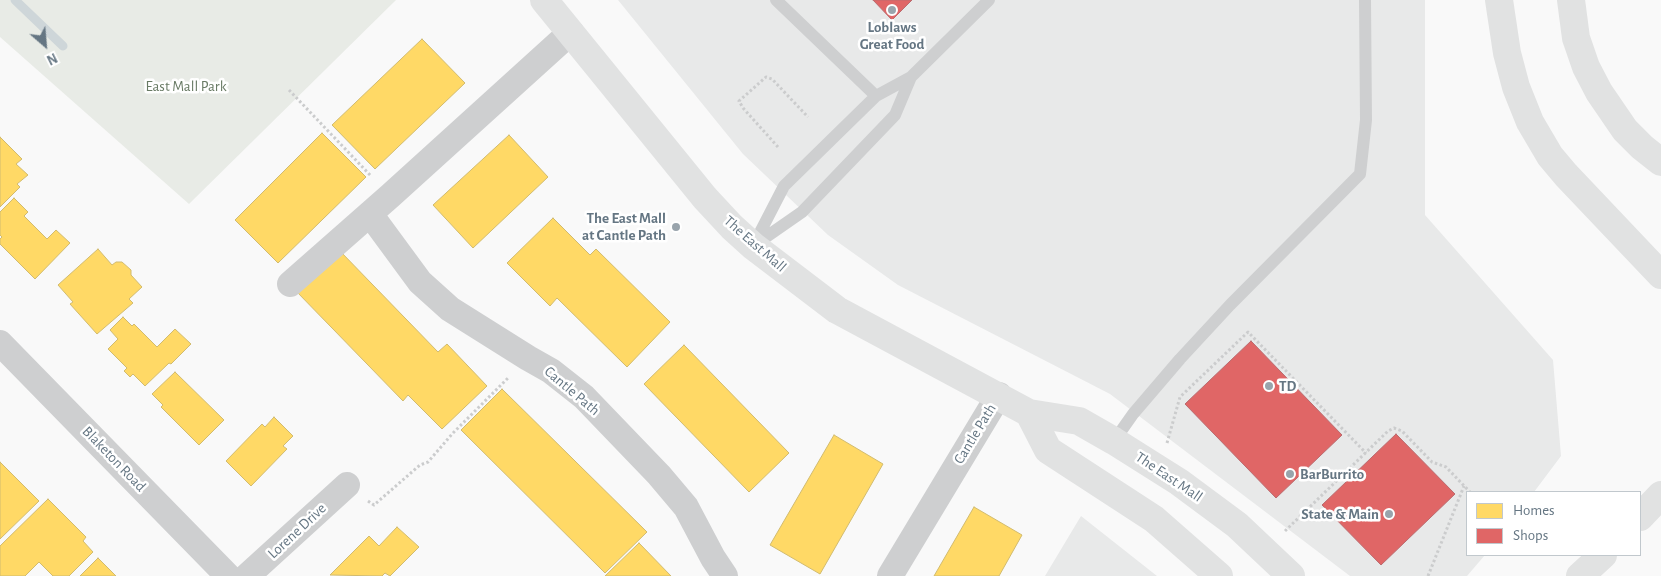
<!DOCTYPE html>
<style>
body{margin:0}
#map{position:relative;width:1661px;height:576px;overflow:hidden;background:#f9f9f9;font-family:"Alegreya Sans",sans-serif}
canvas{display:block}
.legend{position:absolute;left:1466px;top:491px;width:175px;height:65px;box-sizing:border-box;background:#fff;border:1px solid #c1c8cd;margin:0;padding:6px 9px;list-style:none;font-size:15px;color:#657683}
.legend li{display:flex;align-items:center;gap:10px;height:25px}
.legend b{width:25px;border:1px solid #c1c8cd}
.north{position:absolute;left:20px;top:20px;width:50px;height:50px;-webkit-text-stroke:4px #fff;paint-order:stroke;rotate:153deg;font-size:14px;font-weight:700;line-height:20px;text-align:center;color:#657683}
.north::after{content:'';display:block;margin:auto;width:18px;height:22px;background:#657683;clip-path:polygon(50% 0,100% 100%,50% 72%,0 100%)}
</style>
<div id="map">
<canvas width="1661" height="576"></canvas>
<ul class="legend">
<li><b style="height:14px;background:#ffd966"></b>Homes</li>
<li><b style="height:14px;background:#e06666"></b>Shops</li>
</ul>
<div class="north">N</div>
</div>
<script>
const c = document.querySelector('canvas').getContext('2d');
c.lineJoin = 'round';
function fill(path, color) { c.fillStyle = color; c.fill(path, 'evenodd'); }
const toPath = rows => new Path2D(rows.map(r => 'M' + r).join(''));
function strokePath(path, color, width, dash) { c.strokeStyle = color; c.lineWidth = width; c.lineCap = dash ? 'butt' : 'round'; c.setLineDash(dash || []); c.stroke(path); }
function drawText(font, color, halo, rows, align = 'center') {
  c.font = font + ' "Alegreya Sans",sans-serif'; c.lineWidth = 5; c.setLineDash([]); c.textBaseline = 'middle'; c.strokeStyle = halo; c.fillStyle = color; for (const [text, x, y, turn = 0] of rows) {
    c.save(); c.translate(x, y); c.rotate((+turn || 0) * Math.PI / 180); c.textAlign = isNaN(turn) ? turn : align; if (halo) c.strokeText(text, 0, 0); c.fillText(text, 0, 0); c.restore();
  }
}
const built = toPath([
 [618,0,1425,0,1425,215,1553,360,1561,456,1534,492,1467,492,1467,555,1485,555,1467,576,1350,576,1110,394,898,285,828,235,743,154],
 [1081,516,1157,576,1045,576]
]);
const green = toPath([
 [0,0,396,0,189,204,0,37]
]);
const homes = toPath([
 [422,39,465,83,375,169,332,125,422,39],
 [322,133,366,177,278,263,235,220,322,133],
 [509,135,548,177,473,248,433,205,509,135],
 [0,137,22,159,16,164,28,175,17,184,20,187,0,207,0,137],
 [14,198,28,212,24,216,47,239,56,230,70,243,35,279,0,244,0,239,2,237,0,235,0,212,14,198],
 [553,218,590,255,596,249,670,322,627,367,557,298,550,306,507,263,553,218],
 [98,249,112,265,116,262,122,262,131,270,131,275,142,287,129,299,133,303,97,334,70,304,73,302,58,285,98,249],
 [339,250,438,352,447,344,487,386,442,429,408,395,403,401,296,291,339,250],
 [123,317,132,326,134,324,157,347,175,329,191,344,171,364,169,363,145,386,133,374,130,377,124,371,127,368,108,349,118,339,110,330,123,317],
 [684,345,789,453,749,492,644,384,684,345],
 [175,372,224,420,199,445,161,407,163,405,152,394,175,372],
 [502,389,647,532,605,573,461,430,502,389],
 [274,417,293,436,283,446,287,449,251,486,226,461,262,424,265,427,274,417],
 [834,435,883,464,820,574,770,545,834,435],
 [0,462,39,501,0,539,0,462],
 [48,499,86,537,83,541,93,552,69,576,53,576,39,562,25,576,0,576,0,546,48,499],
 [974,507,1022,535,999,576,934,576,974,507],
 [397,527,419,547,390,576,385,573,382,576,330,575,369,536,379,546,397,527],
 [639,543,671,576,605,576,639,543],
 [98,558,116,576,80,576,98,558]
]);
const shops = toPath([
 [873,0,912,0,892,20,873,0],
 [1251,341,1342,435,1276,498,1185,404,1251,341],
 [1396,434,1455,494,1381,565,1322,505,1396,434]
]);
const stream = toPath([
 [15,0,63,46]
]);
const path = toPath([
 [289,90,371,176],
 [778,147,743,108,739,101,766,77,772,79,808,117],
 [1167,443,1180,397,1248,332,1366,453],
 [368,501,374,505,420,465,428,462,453,433,508,378],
 [1285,531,1388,431,1394,428,1402,431,1432,462,1446,467,1470,492],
 [1428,576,1464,486]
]);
const service = toPath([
 [776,0,876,96],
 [756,244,802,212,895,115,911,77],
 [753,246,784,186,876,96,911,77,989,0],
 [1114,441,1133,414,1180,359,1230,305,1360,174,1366,120,1365,0]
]);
const minor = toPath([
 [370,214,420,282,450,309,528,358,551,371,584,397,659,475,686,507,713,558,725,576],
 [290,284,390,196,571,32],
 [0,343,228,576],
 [247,576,347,485],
 [890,576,999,395]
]);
const secondary = toPath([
 [544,0,705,198,732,227,753,246,837,310,1029,413,1079,421,1114,441,1179,482,1237,525,1291,576],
 [1029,413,1048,450,1154,519,1219,576],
 [1640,517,1661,495],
 [1580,576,1603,555]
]);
const motorway = toPath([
 [1499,0,1507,53,1516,87,1530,122,1550,156,1566,175,1661,275],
 [1571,0,1576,38,1586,67,1599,92,1625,130,1642,147,1661,162]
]);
const markers = [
 [892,10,5,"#99a4ac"],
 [676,227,5,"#99a4ac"],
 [1269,386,5,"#99a4ac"],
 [1290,474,5,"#99a4ac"],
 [1389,514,5,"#99a4ac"]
];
const poiNames = [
 ["Loblaws",892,27,"center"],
 ["Great Food",892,44,"center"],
 ["The East Mall",666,218],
 ["at Cantle Path",666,235],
 ["TD",1279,386,"left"],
 ["BarBurrito",1300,474,"left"],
 ["State & Main",1379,514]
];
const parkNames = [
 ["East Mall Park",186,86]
];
const streetNames = [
 ["The East Mall",755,244,41],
 ["Cantle Path",572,391,40],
 ["Cantle Path",975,434,-59],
 ["Blaketon Road",114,459,46],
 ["The East Mall",1169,477,34],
 ["Lorene Drive",297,531,-43]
];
fill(built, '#e8e9e9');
fill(green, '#e8ebe6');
fill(homes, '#ffd966');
strokePath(homes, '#d1bb6f', 1);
fill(shops, '#e06666');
strokePath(shops, '#bb6b6f', 1);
strokePath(stream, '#ced6d9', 9);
strokePath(path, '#cbcccd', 3, [2.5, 2.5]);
strokePath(service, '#cecfd0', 12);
strokePath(minor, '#cecfd0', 26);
strokePath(secondary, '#e1e2e2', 28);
strokePath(motorway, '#e1e2e2', 28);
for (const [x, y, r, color] of markers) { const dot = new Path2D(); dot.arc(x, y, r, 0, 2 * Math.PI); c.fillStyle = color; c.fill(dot); strokePath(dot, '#fff', 2); }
drawText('bold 15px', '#657683', '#fff', poiNames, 'right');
drawText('15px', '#687a64', '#fff', parkNames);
drawText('15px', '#657683', '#fff', streetNames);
</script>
